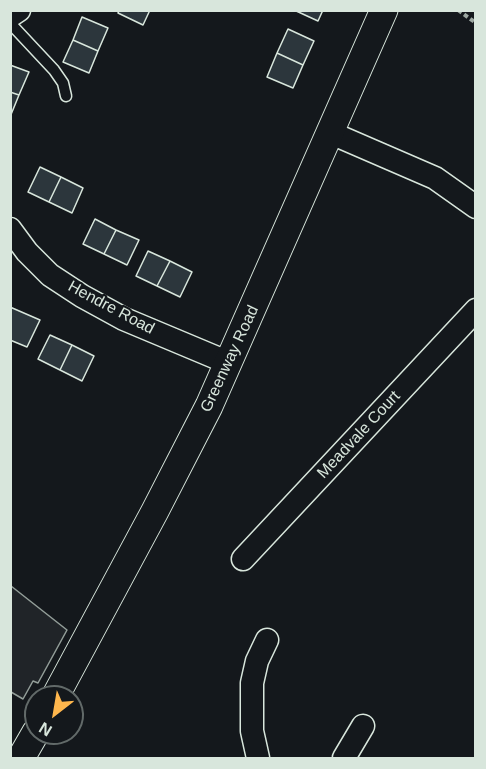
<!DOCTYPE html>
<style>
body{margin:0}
#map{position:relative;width:486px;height:769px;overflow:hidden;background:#14181c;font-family:Arial,sans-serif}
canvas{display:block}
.frame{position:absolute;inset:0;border:12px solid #d8e6dc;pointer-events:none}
.north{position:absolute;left:24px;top:685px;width:60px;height:60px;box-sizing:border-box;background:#14181c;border:2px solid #626a69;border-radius:50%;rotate:211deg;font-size:16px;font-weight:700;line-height:24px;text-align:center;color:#d8e6dc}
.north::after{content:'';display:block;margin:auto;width:21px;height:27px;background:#ffb74d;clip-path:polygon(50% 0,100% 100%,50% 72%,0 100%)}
</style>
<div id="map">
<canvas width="486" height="769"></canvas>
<div class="frame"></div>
<div class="north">N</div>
</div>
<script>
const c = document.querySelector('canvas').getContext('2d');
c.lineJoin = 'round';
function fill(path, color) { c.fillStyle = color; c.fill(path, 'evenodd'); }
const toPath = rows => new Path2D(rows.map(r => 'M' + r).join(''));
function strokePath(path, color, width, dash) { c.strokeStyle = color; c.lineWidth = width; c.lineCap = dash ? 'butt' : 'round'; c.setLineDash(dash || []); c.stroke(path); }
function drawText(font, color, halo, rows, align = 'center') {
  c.font = font + ' Arial,sans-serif'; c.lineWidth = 4.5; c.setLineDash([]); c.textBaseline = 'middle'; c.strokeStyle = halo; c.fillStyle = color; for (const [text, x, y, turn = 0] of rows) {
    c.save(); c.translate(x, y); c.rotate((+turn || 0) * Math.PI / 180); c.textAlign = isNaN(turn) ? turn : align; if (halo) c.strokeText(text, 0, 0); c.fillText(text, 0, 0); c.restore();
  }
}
const green = toPath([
 [11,586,67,630,38,683,33,681,23,699,11,692,11,586]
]);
const building = toPath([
 [119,10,150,10,143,25,118,13,119,10],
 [294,10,323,10,318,21,294,10],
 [82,17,108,28,98,51,73,40,82,17],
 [288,29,314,41,303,65,277,53,288,29],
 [73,40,98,51,89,73,63,62,73,40],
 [277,53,303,65,293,88,267,77,277,53],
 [10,65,29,72,19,95,10,92,10,65],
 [10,92,19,95,10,117,10,92],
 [40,167,61,177,49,202,28,192,40,167],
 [61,177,83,188,72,213,49,202,61,177],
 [95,219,116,230,104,254,83,244,95,219],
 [116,230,139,240,127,265,104,254,116,230],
 [148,251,170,261,157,286,136,276,148,251],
 [170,261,192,272,180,297,157,286,170,261],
 [10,307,40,320,27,347,10,340,10,307],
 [50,335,72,345,60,370,38,359,50,335],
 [72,345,94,356,82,381,60,370,72,345]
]);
const path = toPath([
 [458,10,476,23]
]);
const service = toPath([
 [10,23,54,70,63,83,66,96]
]);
const minor = toPath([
 [10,16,19,10],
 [331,133,435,178,476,207],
 [10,229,27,252,50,275,82,296,124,319,229,363],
 [243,559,476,310],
 [258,758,252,731,252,683,257,661,267,640],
 [344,758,363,726]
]);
const tertiary = toPath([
 [55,697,155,511,209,406,384,10],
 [21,758,36,732]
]);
const streetNames = [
 ["Hendre Road",111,308,28],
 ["Greenway Road",230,359,-65],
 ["Meadvale Court",359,435,-47]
];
fill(green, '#202428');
strokePath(green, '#939e99', 1.5);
fill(building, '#2c363c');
strokePath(building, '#d8e6dc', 1.5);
strokePath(service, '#d8e6dc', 13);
strokePath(minor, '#d8e6dc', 25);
strokePath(tertiary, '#d8e6dc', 29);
strokePath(path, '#9da8a2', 4, [4.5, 3]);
strokePath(service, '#14181c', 10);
strokePath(minor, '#14181c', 22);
strokePath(tertiary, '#14181c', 27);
drawText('16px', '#d8e6dc', '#14181c', streetNames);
</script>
